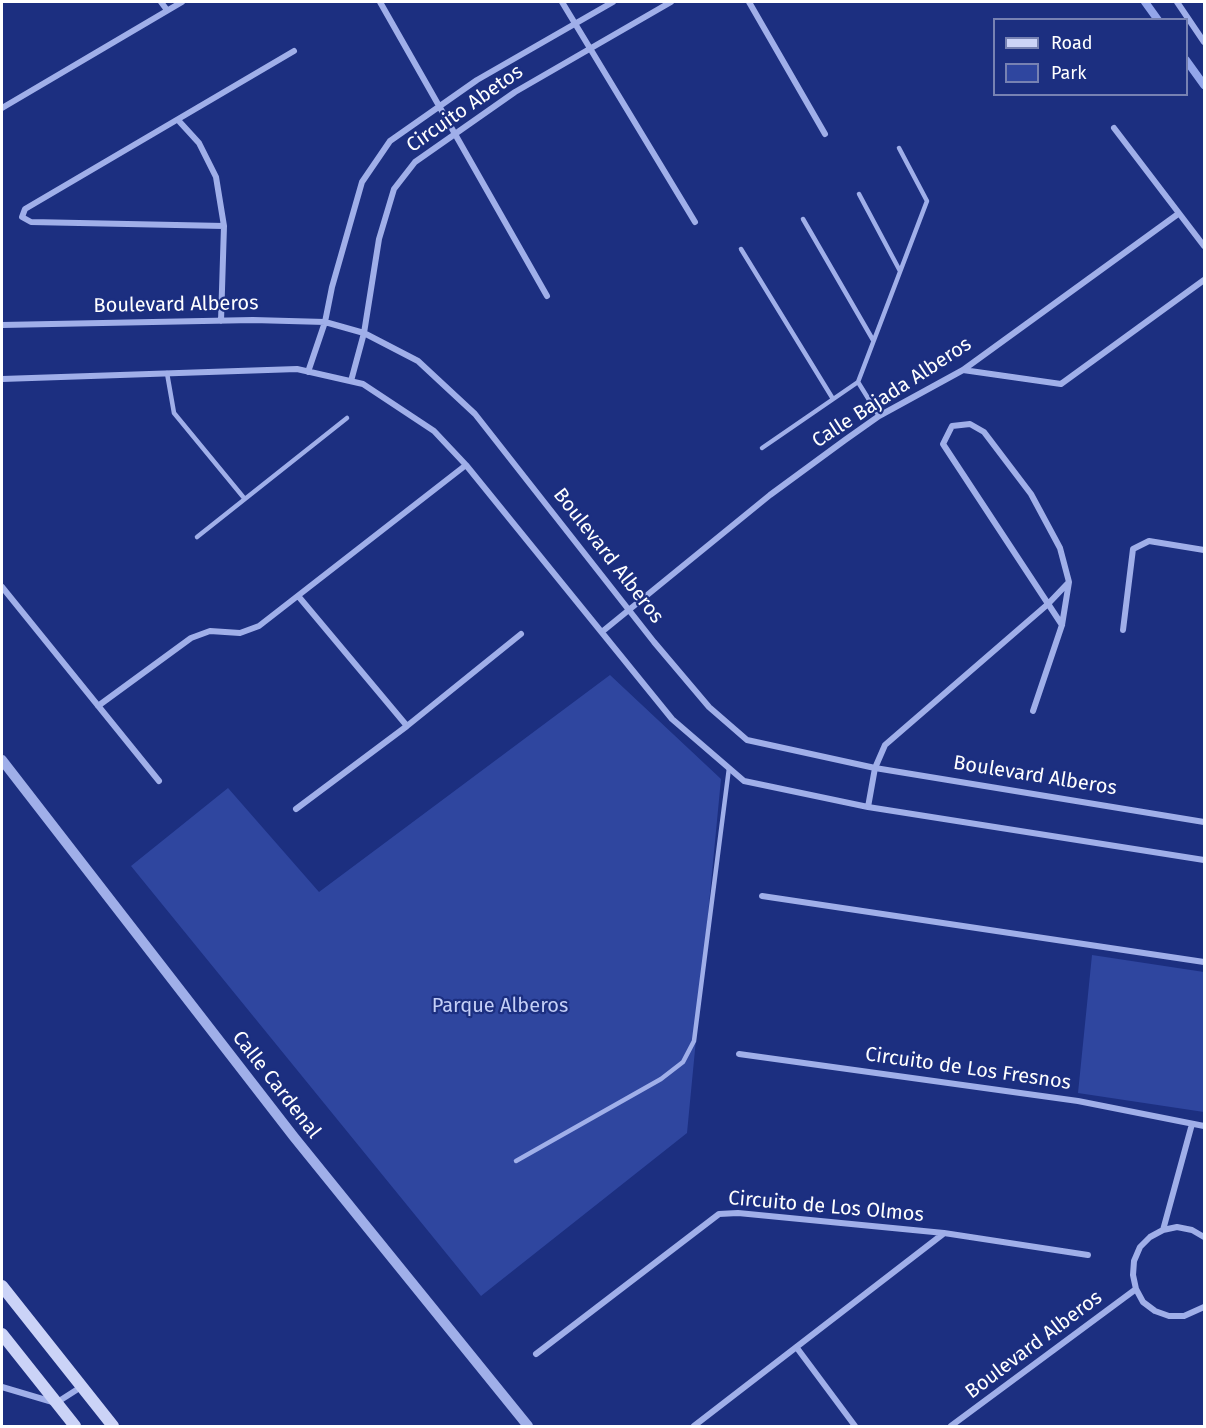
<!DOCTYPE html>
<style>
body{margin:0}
#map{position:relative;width:1206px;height:1428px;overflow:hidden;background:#1c2f80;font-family:"Fira Sans",sans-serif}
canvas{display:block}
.frame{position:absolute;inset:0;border:3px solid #fff;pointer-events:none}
.legend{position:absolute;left:993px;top:18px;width:195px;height:78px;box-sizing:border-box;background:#1c2f80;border:2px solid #7782b3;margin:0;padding:8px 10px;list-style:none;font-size:18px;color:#fff}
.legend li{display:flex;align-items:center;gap:12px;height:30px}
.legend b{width:30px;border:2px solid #7782b3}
</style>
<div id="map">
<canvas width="1206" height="1428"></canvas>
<div class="frame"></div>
<ul class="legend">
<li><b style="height:8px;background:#cbd3f7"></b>Road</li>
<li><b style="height:16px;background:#2f469f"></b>Park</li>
</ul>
</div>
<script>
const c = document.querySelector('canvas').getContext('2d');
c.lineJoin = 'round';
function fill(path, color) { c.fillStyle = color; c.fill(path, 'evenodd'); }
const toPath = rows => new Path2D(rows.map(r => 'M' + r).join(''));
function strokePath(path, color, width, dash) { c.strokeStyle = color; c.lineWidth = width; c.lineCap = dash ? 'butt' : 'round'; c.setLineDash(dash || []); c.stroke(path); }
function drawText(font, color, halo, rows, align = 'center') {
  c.font = font + ' "Fira Sans",sans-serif'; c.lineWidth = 4.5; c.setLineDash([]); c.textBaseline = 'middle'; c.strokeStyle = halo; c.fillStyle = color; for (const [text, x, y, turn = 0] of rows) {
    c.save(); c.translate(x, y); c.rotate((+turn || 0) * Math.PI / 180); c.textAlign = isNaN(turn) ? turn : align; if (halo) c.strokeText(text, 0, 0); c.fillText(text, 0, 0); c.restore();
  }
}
const green = toPath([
 [610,675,721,779,687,1133,481,1296,131,866,228,788,319,892],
 [1092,955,1204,972,1204,1112,1078,1093]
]);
const stream = toPath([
 [1145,2,1158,20],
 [1186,60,1204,85]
]);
const service = toPath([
 [859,194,900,271],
 [803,219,873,340],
 [741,249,833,399],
 [167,373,174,413,244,498],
 [858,382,879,416],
 [762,448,858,382,927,201,899,148],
 [197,537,347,418],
 [516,1161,661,1079,683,1062,694,1041,729,768]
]);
const minor = toPath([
 [161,2,167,10],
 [380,2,547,296],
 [562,2,695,222],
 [749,2,825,134],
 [1177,2,1204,42],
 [2,108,182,2],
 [178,120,199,143,216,177,224,226,221,321],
 [1114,128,1204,246],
 [224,226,31,222,22,217,25,209,294,51],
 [2,325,253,320,325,322,364,333,418,361,475,414,654,642,709,707,747,740,875,768,1204,822],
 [963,370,1061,384,1204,280],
 [308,372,325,322,332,287,362,182,390,141,477,80,613,2],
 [2,379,297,369,363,384,434,431,466,465,672,719,744,781,868,807,1204,860],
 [351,381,364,333,379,239,394,189,415,162,515,92,671,2],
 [2,587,159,781],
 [299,597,407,726],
 [1123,630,1133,549,1149,541,1204,550],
 [603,631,770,495,845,440,879,416,963,370,1178,214],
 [98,706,191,638,210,631,240,633,259,626,466,465],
 [1033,711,1062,625,1069,582,1060,548,1031,494,984,432,970,424,952,426,943,444,1062,625],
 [868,807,875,768,885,745,1048,604,1068,583],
 [296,809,407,726,521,634],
 [762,896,1204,962],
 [739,1054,1078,1101,1204,1126],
 [1163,1230,1192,1124],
 [1204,1237,1192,1230,1177,1227,1163,1230,1150,1237,1140,1247,1134,1261,1133,1275,1136,1289,1143,1302,1155,1311,1169,1316,1184,1316,1204,1307],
 [797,1348,855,1426],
 [536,1354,719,1214,738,1213,944,1233,1088,1255],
 [2,1387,56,1403,81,1387],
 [694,1426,943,1234],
 [951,1426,1136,1289]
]);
const tertiary = toPath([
 [2,760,294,1137,528,1426]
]);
const secondary = toPath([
 [2,1286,113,1426],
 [2,1334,75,1426]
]);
const streetNames = [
 ["Circuito Abetos",465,109,-35],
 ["Boulevard Alberos",176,305,-1],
 ["Calle Bajada Alberos",892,393,-33],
 ["Boulevard Alberos",608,556,52],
 ["Boulevard Alberos",1035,776,9],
 ["Circuito de Los Fresnos",968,1069,8],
 ["Calle Cardenal",276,1085,52],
 ["Circuito de Los Olmos",826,1207,5],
 ["Boulevard Alberos",1034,1345,-37]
];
const parkNames = [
 ["Parque Alberos",500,1006]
];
fill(green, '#2f469f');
strokePath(stream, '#93a6eb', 8);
strokePath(service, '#a0afe9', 4.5);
strokePath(minor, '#a0afe9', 6);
strokePath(tertiary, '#a0afe9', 10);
strokePath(secondary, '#cbd3f7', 12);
drawText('20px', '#fff', '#1c2f80', streetNames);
drawText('20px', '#c4cff7', '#1c2f80', parkNames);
</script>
